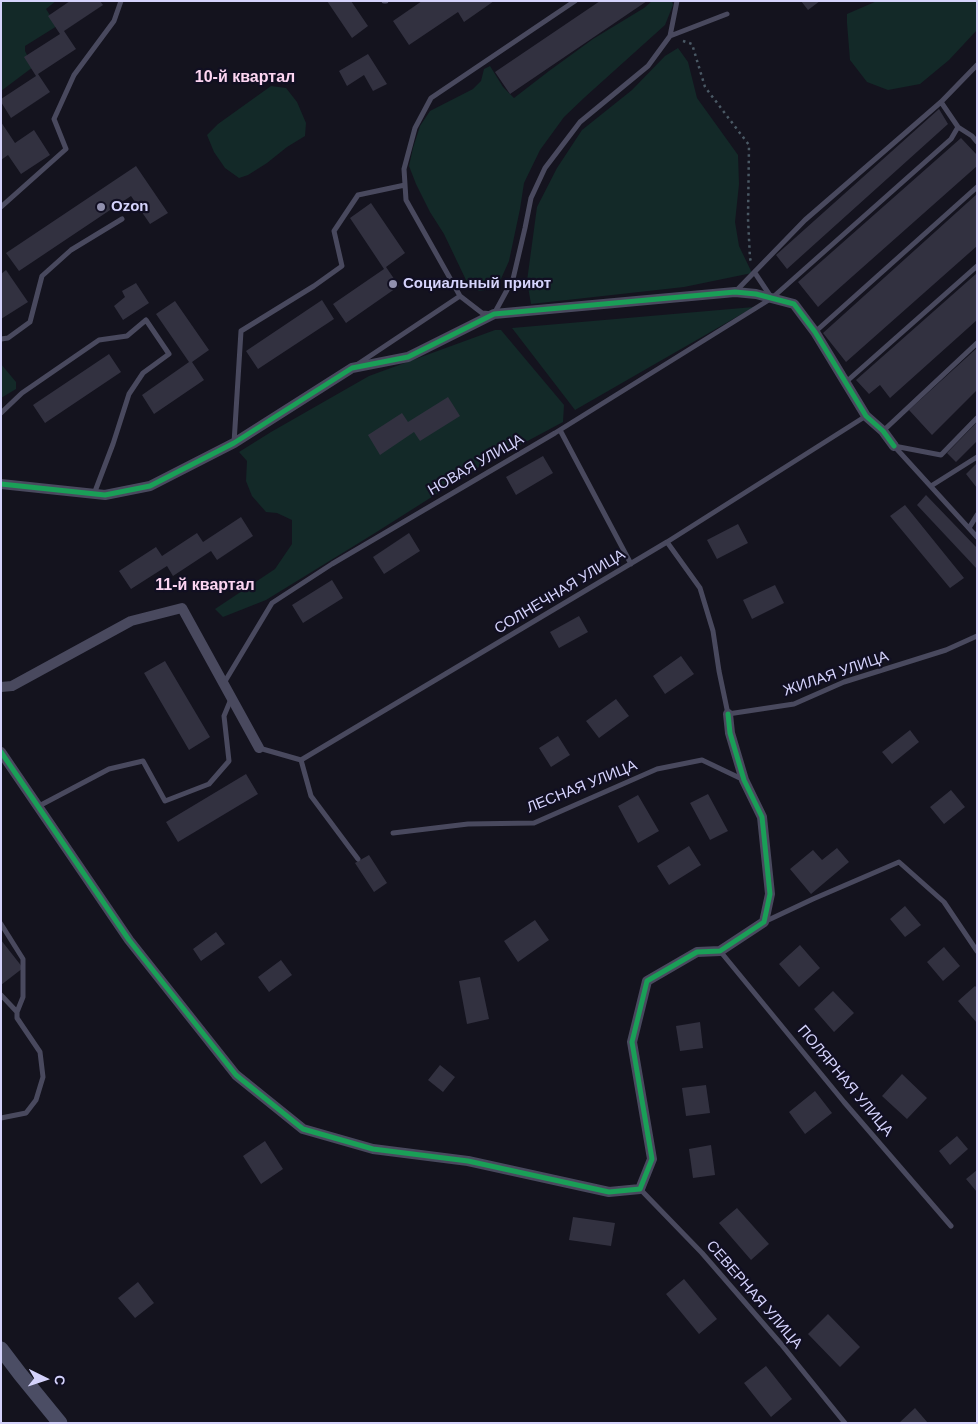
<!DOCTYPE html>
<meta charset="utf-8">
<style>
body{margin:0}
#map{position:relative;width:978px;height:1424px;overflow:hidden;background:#14131e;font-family:Helvetica,sans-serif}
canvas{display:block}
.frame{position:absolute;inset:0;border:2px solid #d5d3fc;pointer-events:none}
.north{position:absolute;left:20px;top:1354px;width:50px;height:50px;-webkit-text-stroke:4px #110f22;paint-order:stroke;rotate:94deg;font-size:14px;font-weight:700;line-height:20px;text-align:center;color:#d5d3fc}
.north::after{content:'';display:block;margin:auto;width:18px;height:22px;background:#d5d3fc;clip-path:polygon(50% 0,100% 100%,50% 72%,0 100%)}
</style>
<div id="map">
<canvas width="978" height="1424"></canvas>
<div class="frame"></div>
<div class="north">С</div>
</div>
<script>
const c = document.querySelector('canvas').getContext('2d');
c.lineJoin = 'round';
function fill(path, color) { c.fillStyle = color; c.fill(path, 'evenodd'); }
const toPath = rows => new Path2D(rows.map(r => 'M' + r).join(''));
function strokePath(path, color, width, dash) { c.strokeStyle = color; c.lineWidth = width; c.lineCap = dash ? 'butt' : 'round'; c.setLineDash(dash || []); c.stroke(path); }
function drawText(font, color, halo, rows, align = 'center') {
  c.font = font + ' Helvetica,sans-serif'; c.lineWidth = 4.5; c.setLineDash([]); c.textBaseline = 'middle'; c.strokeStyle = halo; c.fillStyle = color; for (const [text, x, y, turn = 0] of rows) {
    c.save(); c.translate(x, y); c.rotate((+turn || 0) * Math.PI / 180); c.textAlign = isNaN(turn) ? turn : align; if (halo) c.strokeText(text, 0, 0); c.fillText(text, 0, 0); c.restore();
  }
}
const green = toPath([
 [1,1,56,1,46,9,57,26,25,46,25,51,33,67,1,91],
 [652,1,672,1,673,5,665,25,585,97,564,117,540,150,524,183,520,209,509,261,500,281,491,289,479,291,466,280,444,234,430,212,416,184,409,166,413,148,420,126,430,111,473,89,481,81,484,69,490,66,503,87,514,98,549,71,593,39,644,8],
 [877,1,977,1,977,30,949,60,920,84,888,90,867,82,850,60,847,23,847,14],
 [678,48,688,62,697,98,738,155,739,184,735,222,739,246,752,273,684,287,531,304,527,281,537,207,557,168,582,130,632,90,665,56],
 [271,86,286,88,297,102,306,123,305,136,287,147,267,163,248,175,239,178,225,168,214,152,207,135,218,124],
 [754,307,575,410,512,328],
 [495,330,501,330,564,405,563,422,479,467,375,533,266,600,223,617,215,609,275,569,292,544,292,520,277,513,266,512,252,496,246,481,247,461,239,452,271,432,369,376],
 [1,364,16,382,16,389,1,398]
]);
const building = toPath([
 [70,1,100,1,103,5,64,31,76,49,38,74,50,92,11,118,1,102,1,99,36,76,24,57,60,34,48,16],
 [327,1,351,1,368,26,352,38],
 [422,1,494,1,464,22,458,12,409,45,393,21],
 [600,1,647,1,510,94,495,72],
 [801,1,820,1,808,10],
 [368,54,387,84,373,91,364,75,347,86,339,71],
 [939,109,948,124,787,269,776,255],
 [1,122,15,143,34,130,50,155,21,174,8,155,1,160],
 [961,138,977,155,977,166,818,307,798,282],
 [136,166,168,213,150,224,131,196,19,271,6,253],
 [977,194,977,246,846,362,823,333],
 [371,203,405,253,386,267,399,286,346,323,333,304,384,269,350,218],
 [6,270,28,302,1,319,1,274],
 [977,273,977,320,890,398,880,385,869,394,856,380],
 [136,283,149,303,123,320,114,306,125,297,122,291],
 [322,300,334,319,258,369,246,351],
 [175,301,209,350,192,362,204,380,154,414,142,395,189,362,156,314],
 [977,348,977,390,932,435,909,410],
 [109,354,121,372,45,423,33,405],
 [448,397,460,416,420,441,414,432,380,455,368,435,402,413,408,422],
 [977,422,977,441,956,462,947,453],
 [543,456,553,473,516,495,506,477],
 [977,463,977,488,966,474],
 [926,495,977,548,977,569,917,505],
 [905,505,964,578,950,588,890,516],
 [241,517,253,536,217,560,211,551,173,576,167,566,131,589,119,571,156,547,162,556,197,533,203,542],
 [738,524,748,543,717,559,707,540],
 [409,533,420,551,384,574,373,557],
 [332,580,343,598,303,623,292,605],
 [775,585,784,603,752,619,743,600],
 [579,616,588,632,559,648,550,632],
 [681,656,694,674,665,694,653,676],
 [165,661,210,737,189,750,144,673],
 [616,699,629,716,599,738,586,721],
 [910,730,919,742,892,764,882,752],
 [558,736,570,755,551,767,539,748],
 [246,774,258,794,178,842,166,822],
 [951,790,965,807,944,824,930,807],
 [708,794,728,831,710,840,690,803],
 [638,795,659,831,638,843,618,806],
 [689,846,701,865,669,885,657,866],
 [837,848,849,862,811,894,790,869,813,850,822,860],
 [369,855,387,883,374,892,355,863],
 [905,906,921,925,905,937,890,919],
 [535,920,549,940,518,962,504,941],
 [216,932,225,944,201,961,193,949],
 [1,940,23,968,1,985],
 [800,945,820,968,799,987,779,964],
 [944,947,960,966,943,981,927,962],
 [281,960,292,975,269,992,258,977],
 [480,977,489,1019,467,1024,459,981],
 [975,986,977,988,977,1023,958,1001],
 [833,991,854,1013,834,1032,814,1009],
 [700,1022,703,1048,680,1051,676,1026],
 [440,1065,455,1077,443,1092,428,1080],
 [902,1074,927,1098,907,1119,882,1096],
 [706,1085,710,1113,686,1116,682,1088],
 [815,1091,832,1113,805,1134,789,1112],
 [957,1136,968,1149,950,1165,939,1151],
 [265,1141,283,1169,261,1184,243,1156],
 [711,1145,715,1175,693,1178,689,1149],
 [977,1170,977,1192,966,1179],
 [737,1208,769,1244,751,1260,719,1223],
 [573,1217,615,1223,611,1246,569,1240],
 [684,1279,717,1319,699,1334,666,1294],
 [138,1282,154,1303,135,1318,118,1298],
 [828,1314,860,1347,840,1367,808,1334],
 [766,1366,792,1399,771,1417,744,1383],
 [915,1408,928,1423,899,1423]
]);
const path = toPath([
 [683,41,692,44,705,87,749,145,748,219,750,258,751,262]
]);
const service = toPath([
 [384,1,386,1],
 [575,1,431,98,415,128,404,169,406,200,460,296,482,313,494,314,513,279,525,228,531,198,545,168,580,122,648,66,670,36,677,1],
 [670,36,727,14],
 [941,102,958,127,972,136,977,142],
 [1,207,66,149,54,119,74,75,114,21,121,1],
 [755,273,771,297],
 [735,292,805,220,941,102,977,65],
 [815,332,977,187],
 [1,339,8,338,30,322,42,276,71,250,122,219],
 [358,364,460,296],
 [846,382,977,266],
 [1,413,22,393,99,340,127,336,146,320,169,354,143,373,129,394,113,444,94,494],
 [560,430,631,564],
 [883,431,977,343],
 [234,443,241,331,314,286,342,266,334,231,358,195,405,185],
 [894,446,977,537],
 [894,446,941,455,977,418],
 [931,486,977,457],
 [969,528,977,515],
 [667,542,700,588,713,631,719,671,728,714,794,704,844,682,946,650,977,636],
 [224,683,272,603,332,564,555,433,772,298,951,139,958,127],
 [259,748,301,760,667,542,866,416],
 [301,760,311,796,358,859],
 [39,806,109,769,143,761,165,801,209,784,229,761,224,716,231,699],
 [393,833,468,824,534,823,657,769,702,760,744,780],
 [764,922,813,899,899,862,944,902,977,951],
 [1,924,23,959,23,997,17,1012,17,1018,40,1052,43,1077,36,1100,26,1113,1,1118],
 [720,951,844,1102,951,1226],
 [1,995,17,1012],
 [640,1189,702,1253,781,1344,845,1423]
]);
const minor = toPath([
 [1,484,105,495,150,486,234,443,352,368,408,357,494,314,735,292,756,294,794,304,815,332,866,416,883,431,894,446],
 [1,687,12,686,131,621,182,608,259,748],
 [1,752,129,940,236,1075,303,1129,373,1149,468,1161,609,1192,640,1189,652,1159,632,1042,647,981,697,952,720,951,764,922,770,894,762,817,744,780,730,733,728,714]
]);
const secondary = toPath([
 [1,1349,20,1374,60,1423]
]);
const cycleway = toPath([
 [1,484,105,495,150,486,234,443,352,368,408,357,494,314,735,292,756,294,794,304,815,332,866,416,883,431,894,446],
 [1,752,129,940,236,1075,303,1129,373,1149,468,1161,609,1192,640,1189,652,1159,632,1042,647,981,697,952,720,951,764,922,770,894,762,817,744,780,730,733,728,714]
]);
const markers = [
 [101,207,5,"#9190ae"],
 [393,284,5,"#9190ae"]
];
const poiNames = [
 ["Ozon",111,207],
 ["Социальный приют",403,284]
];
const streetNames = [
 ["НОВАЯ УЛИЦА",476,465,-30],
 ["СОЛНЕЧНАЯ УЛИЦА",560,592,-31],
 ["ЖИЛАЯ УЛИЦА",836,674,-19],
 ["ЛЕСНАЯ УЛИЦА",582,787,-22],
 ["ПОЛЯРНАЯ УЛИЦА",845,1081,50],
 ["СЕВЕРНАЯ УЛИЦА",754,1295,49]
];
const neighbourhoodNames = [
 ["10-й квартал",245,78],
 ["11-й квартал",205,586]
];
fill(green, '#132928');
fill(building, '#323140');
strokePath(path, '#4a5965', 2.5, [2.5, 4]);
strokePath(service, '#49495e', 5);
strokePath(minor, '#49495e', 10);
strokePath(secondary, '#4b4d64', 15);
strokePath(cycleway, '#1a9f57', 5);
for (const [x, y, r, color] of markers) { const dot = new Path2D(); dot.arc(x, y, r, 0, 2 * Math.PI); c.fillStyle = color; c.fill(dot); strokePath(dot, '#110f22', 2); }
drawText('bold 15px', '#d5d3fc', '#110f22', poiNames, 'left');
drawText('15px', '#d5d3fc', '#110f22', streetNames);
drawText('bold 16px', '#fcd5f1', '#110f22', neighbourhoodNames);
</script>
